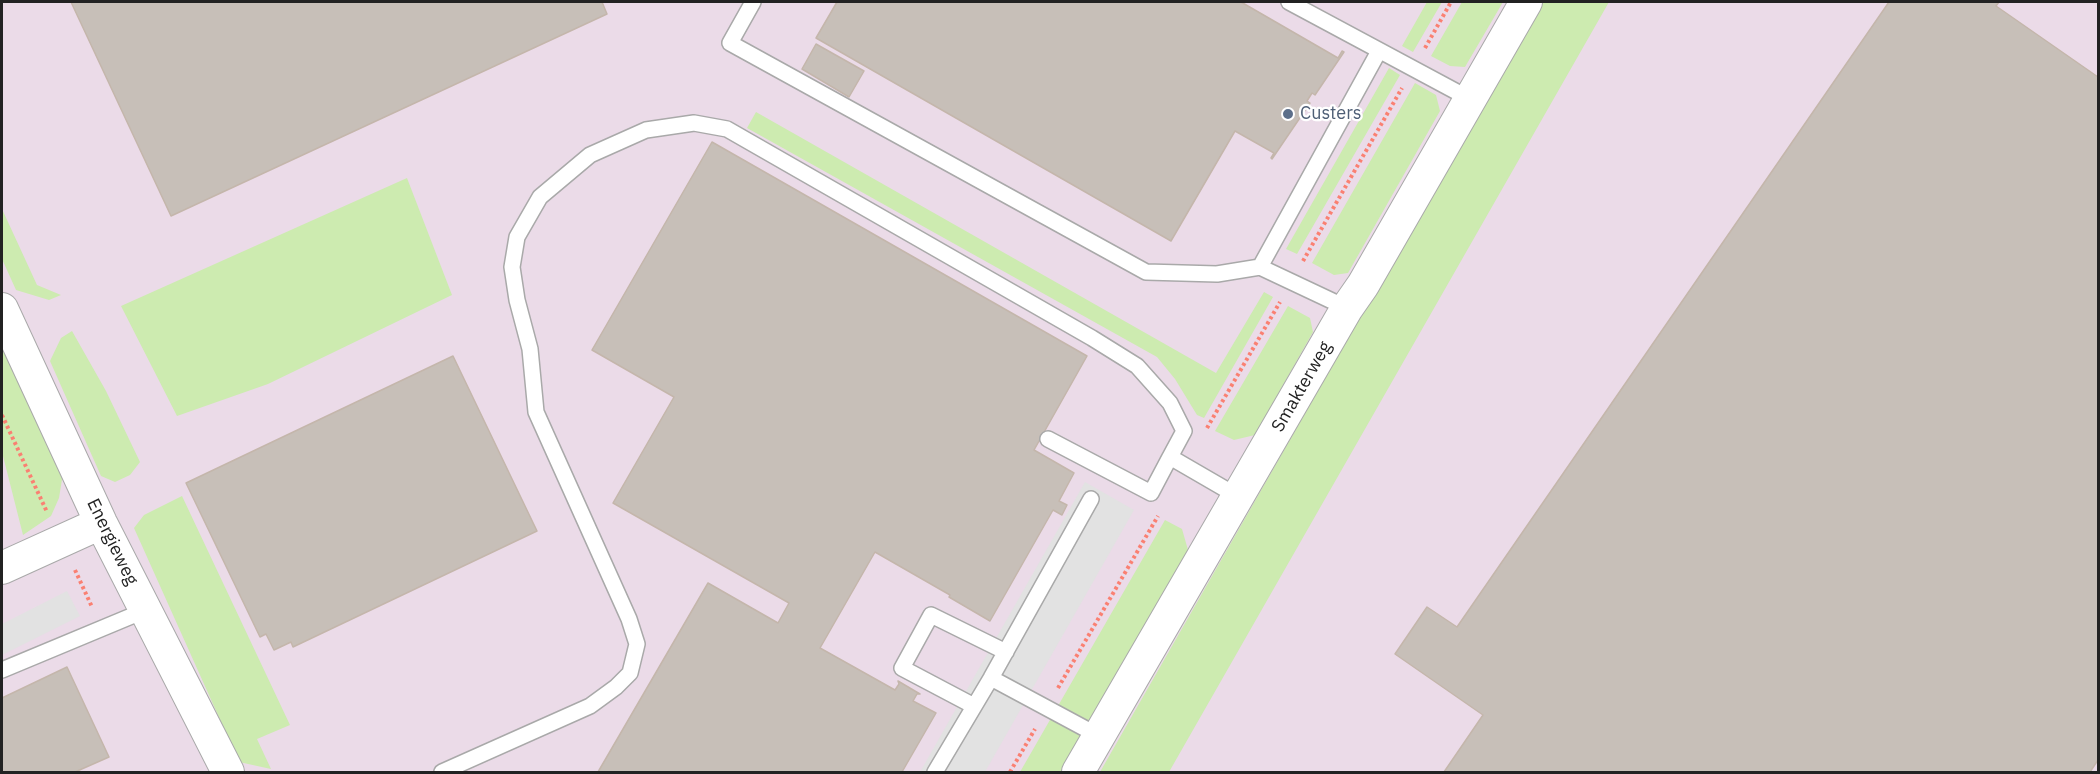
<!DOCTYPE html>
<style>
body{margin:0}
#map{position:relative;width:2100px;height:774px;overflow:hidden;background:#f2efe9;font-family:"IBM Plex Sans",sans-serif}
canvas{display:block}
.frame{position:absolute;inset:0;border:3px solid #222;pointer-events:none}
</style>
<div id="map">
<canvas width="2100" height="774"></canvas>
<div class="frame"></div>
</div>
<script>
const c = document.querySelector('canvas').getContext('2d');
c.lineJoin = 'round';
function fill(path, color) { c.fillStyle = color; c.fill(path, 'evenodd'); }
const toPath = rows => new Path2D(rows.map(r => 'M' + r).join(''));
function strokePath(path, color, width, dash) { c.strokeStyle = color; c.lineWidth = width; c.lineCap = dash ? 'butt' : 'round'; c.setLineDash(dash || []); c.stroke(path); }
function drawText(font, color, halo, rows, align = 'center') {
  c.font = font + ' "IBM Plex Sans",sans-serif'; c.lineWidth = 4.5; c.setLineDash([]); c.textBaseline = 'middle'; c.strokeStyle = halo; c.fillStyle = color; for (const [text, x, y, turn = 0] of rows) {
    c.save(); c.translate(x, y); c.rotate((+turn || 0) * Math.PI / 180); c.textAlign = isNaN(turn) ? turn : align; if (halo) c.strokeText(text, 0, 0); c.fillText(text, 0, 0); c.restore();
  }
}
const industrial = toPath([
 [2,2,2098,2,2098,772,2,772]
]);
const grass = toPath([
 [1427,2,1442,2,1413,52,1402,46],
 [1462,2,1503,2,1465,67,1450,66,1431,56],
 [1542,2,1609,2,1169,772,1100,772,1395,256],
 [1389,68,1400,75,1297,254,1286,249],
 [1415,83,1436,95,1440,111,1348,273,1334,275,1312,263],
 [756,112,1216,373,1264,292,1273,297,1204,418,1197,415,1175,379,1157,357,747,128],
 [407,178,452,295,268,384,177,416,121,306],
 [2,209,37,285,61,295,49,300,16,290,2,259],
 [1288,306,1310,318,1313,332,1255,435,1234,440,1215,431],
 [72,331,106,391,140,462,130,475,115,482,101,476,50,361,61,338],
 [2,343,64,467,59,498,51,516,23,535,2,452],
 [182,496,290,725,257,739,271,769,239,762,134,528,144,515],
 [1165,520,1182,529,1188,550,1062,772,1020,772]
]);
const parking = toPath([
 [1085,482,1134,510,985,772,920,772],
 [67,591,80,616,2,655,2,624]
]);
const building = toPath([
 [71,2,602,2,607,14,171,216,71,2],
 [837,2,1241,2,1338,58,1342,51,1344,52,1315,95,1312,93,1307,101,1310,103,1272,159,1271,158,1274,153,1235,131,1171,241,816,38,837,2],
 [1889,2,1999,2,1996,6,2098,77,2098,760,2090,772,1444,772,1483,715,1395,654,1427,607,1457,627,1889,2],
 [816,44,864,71,849,97,802,69,816,44],
 [712,142,1087,356,1034,450,1074,473,1059,501,1067,505,1062,515,1053,510,990,621,949,597,950,595,875,552,820,648,895,690,899,684,898,681,920,694,917,694,913,701,936,713,902,772,598,772,708,583,778,623,789,603,613,503,674,397,592,350,712,142],
 [453,356,537,531,293,647,291,642,274,650,266,634,260,637,186,483,453,356],
 [67,667,109,757,75,772,2,772,2,698,67,667]
]);
const path = toPath([
 [1425,48,1451,2],
 [1303,261,1402,88],
 [2,415,47,512],
 [1207,428,1280,302],
 [75,570,92,607],
 [1058,688,1158,516],
 [1010,772,1035,729]
]);
const lane = toPath([
 [753,2,730,43,1146,272,1217,274,1260,267,1347,308],
 [1289,2,1470,99],
 [1260,267,1379,51],
 [1048,439,1151,493,1170,457,1239,497],
 [2,670,146,610],
 [991,678,1099,736],
 [974,706,902,668,931,615,1006,652],
 [442,772,590,706,616,687,630,673,637,644,629,619,536,412,530,349,517,300,512,267,517,237,540,197,590,155,646,130,694,123,727,129,1092,338,1137,366,1170,403,1184,431,1170,457],
 [935,772,991,678,1091,499]
]);
const street = toPath([
 [2,309,101,523,228,772],
 [2,568,101,523],
 [1078,772,1347,308,1363,285,1526,2]
]);
const markers = [
 [1288,114,6,"#5c6f8a"]
];
const serviceNames = [
 ["Custers",1300,114]
];
const streetNames = [
 ["Smakterweg",1302,387,-60],
 ["Energieweg",112,542,64]
];
fill(industrial, '#ebdbe8');
fill(grass, '#cdebb0');
fill(parking, '#e2e2e2');
fill(building, '#c7bfb8');
strokePath(building, '#c4b6ab', 1.5);
strokePath(lane, '#a9a9a9', 18);
strokePath(street, '#a9a9a9', 34);
strokePath(path, '#fa8072', 4, [3, 3]);
strokePath(lane, '#fff', 15);
strokePath(street, '#fff', 32);
for (const [x, y, r, color] of markers) { const dot = new Path2D(); dot.arc(x, y, r, 0, 2 * Math.PI); c.fillStyle = color; c.fill(dot); strokePath(dot, '#fff', 2); }
drawText('18px', '#4e5e75', '#fff', serviceNames, 'left');
drawText('18px', '#222', '#fff', streetNames);
</script>
